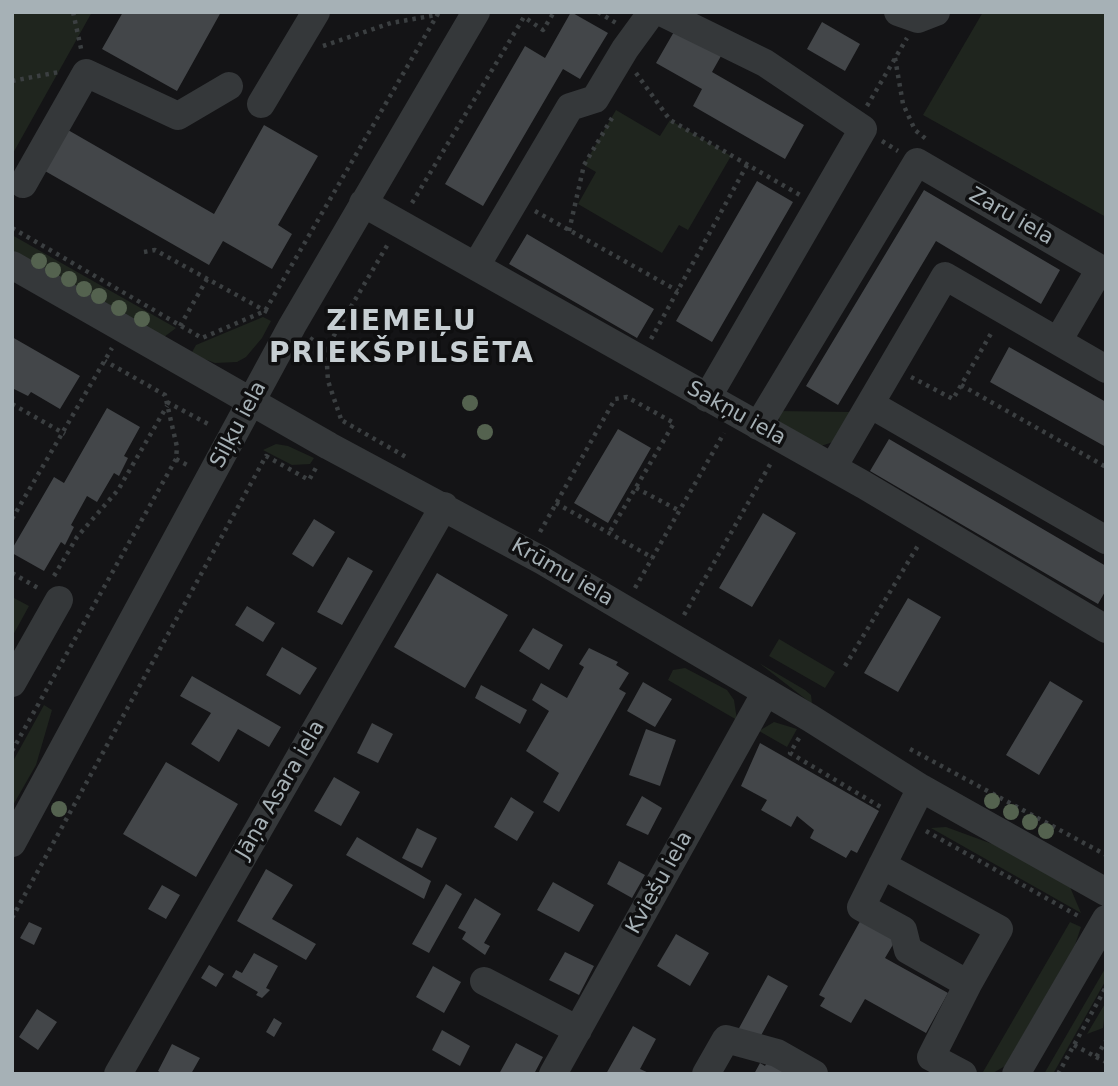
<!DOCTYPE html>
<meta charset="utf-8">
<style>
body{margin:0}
#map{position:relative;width:1118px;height:1086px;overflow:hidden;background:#141416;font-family:"DejaVu Sans",sans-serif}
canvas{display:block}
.frame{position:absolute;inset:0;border:14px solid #a6b1b6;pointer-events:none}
</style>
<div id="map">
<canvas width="1118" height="1086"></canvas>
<div class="frame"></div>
</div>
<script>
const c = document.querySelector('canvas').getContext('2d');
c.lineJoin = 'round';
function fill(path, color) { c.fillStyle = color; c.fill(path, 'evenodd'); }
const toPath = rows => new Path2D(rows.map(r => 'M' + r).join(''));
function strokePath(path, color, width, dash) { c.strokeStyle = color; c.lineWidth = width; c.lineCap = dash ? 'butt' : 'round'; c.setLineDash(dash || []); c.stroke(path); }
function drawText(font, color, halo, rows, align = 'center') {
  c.font = font + ' "DejaVu Sans",sans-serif'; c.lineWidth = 7; c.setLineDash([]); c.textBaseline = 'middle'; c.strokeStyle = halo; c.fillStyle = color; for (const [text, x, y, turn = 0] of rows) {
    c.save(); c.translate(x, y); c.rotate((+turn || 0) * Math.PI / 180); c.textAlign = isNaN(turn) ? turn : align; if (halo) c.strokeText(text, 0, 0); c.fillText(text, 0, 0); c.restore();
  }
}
const green = toPath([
 [12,12,92,12,12,155],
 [983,12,1106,12,1106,217,923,115],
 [616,110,660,136,670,120,731,156,688,230,679,225,662,253,578,204,596,172,584,165],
 [12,235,176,328,164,337,12,252],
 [263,317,271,321,262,338,246,357,237,362,215,363,191,354,196,345],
 [778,411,852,412,833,442,821,446,780,423],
 [276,444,288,446,314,458,310,464,292,465,263,450],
 [12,597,29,606,12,637],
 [779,639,835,672,825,688,769,656],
 [759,663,805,690,811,695,812,704],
 [685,668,727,690,734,700,737,720,668,680,673,670],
 [44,705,52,710,36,765,12,807,12,763],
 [774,722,797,729,787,747,759,731],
 [946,827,1006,849,1070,887,1081,913,931,828],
 [1070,922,1081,927,1075,945,1005,1066,993,1073,983,1072],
 [1106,967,1106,980,1053,1074,1044,1074],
 [1106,1002,1103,1028,1087,1034]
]);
const building = toPath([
 [123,12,221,12,177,91,102,49],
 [571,12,608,33,580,79,563,69,483,206,445,184,525,46,545,58],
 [822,22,860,44,845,71,807,49],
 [675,30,721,56,712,72,804,125,785,159,693,106,702,89,656,63],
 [264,125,318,156,278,225,292,234,272,269,223,241,209,265,45,171,68,130,214,214],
 [757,181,793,202,712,342,676,321],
 [924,190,1060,270,1041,304,936,241,838,405,806,386],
 [527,234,654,309,637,338,509,264],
 [12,337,80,376,60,409,31,392,28,396,12,388],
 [1009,347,1106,402,1106,447,990,382],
 [107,408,140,427,124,456,128,458,119,476,114,473,97,502,87,496,71,525,74,527,65,545,61,542,44,571,12,553,12,549,54,477,64,483],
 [618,429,651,448,608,523,574,503],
 [889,439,1106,566,1106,590,1098,604,870,471],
 [763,513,796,533,752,607,719,588],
 [314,519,335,532,313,567,292,554],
 [348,557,373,571,342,625,317,612],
 [437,573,508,615,465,688,394,647],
 [908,598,941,617,898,692,864,673],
 [247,606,275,623,263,642,235,625],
 [533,628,563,645,549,670,519,651],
 [282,647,317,668,300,695,266,675],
 [589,648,618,662,616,665,629,673,619,689,626,693,559,812,543,802,559,773,526,751,549,711,532,700,541,683,567,698,584,667,579,664],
 [192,676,281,727,269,747,238,729,219,762,191,744,211,713,180,696],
 [1050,681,1083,701,1039,775,1006,755],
 [643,682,672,699,655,727,627,711],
 [481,685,527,710,520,724,475,698],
 [372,723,393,734,378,763,357,753],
 [646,729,676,740,660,786,629,775],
 [760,743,879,811,857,853,851,850,846,858,810,838,814,830,797,816,791,827,761,810,767,800,741,786],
 [166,762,238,804,196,877,123,834],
 [334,777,360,792,341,826,314,811],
 [642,796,662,808,648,835,626,825],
 [511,797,534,812,517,841,494,827],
 [417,828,437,838,422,868,402,858],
 [357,837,431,881,424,899,346,855],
 [619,861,645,875,632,898,607,884],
 [266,869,293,885,272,919,316,944,306,960,237,921],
 [553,882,594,905,579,932,537,910],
 [446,884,462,894,429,953,412,944],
 [162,885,180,895,166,919,148,909],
 [475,898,501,914,484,943,490,946,485,955,462,939,466,932,458,928],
 [863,916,898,936,885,958,948,993,926,1033,865,999,851,1023,820,1006,825,998,819,995],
 [29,922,42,928,34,945,20,938],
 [676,934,709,953,690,986,657,966],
 [565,952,594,966,579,995,549,980],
 [254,953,278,966,266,988,270,990,262,998,256,995,258,992,232,977,236,970,242,973],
 [209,965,224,974,216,987,201,978],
 [433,966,461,982,444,1013,416,997],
 [768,975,788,986,758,1041,738,1030],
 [37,1009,57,1022,38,1050,19,1037],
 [274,1018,282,1023,274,1037,266,1032],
 [633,1026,656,1039,640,1069,651,1074,606,1074],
 [442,1030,470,1046,460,1066,432,1050],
 [516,1043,543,1057,534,1074,499,1074],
 [172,1044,200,1058,191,1074,163,1074,158,1071],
 [770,1057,788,1067,784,1074,754,1074,760,1063,765,1066]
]);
const path = toPath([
 [73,12,82,53],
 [598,12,616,23],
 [323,46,391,23,436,15],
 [895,58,903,104,915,130,926,139],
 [636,73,670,120,800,195],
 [12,81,59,72],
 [867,106,907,38],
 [882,141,898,151],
 [412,203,524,17,543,30,554,12],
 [535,211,678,291],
 [12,228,202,338,265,311,439,12],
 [569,231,584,165,612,118],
 [144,252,155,250,271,314],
 [180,326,207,279],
 [310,338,326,349,388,244],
 [651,339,747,165],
 [326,349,328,381,342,422],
 [911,377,953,399,993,330],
 [961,385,1106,467],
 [167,402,212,426],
 [12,404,65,434],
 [343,421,406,457],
 [176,459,191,467],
 [636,488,680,511],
 [556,503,653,558],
 [12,519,112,348],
 [540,532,615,399,627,397,674,423,609,533],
 [12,573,38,588],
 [54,576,77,537,118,490,167,406],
 [635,588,724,433],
 [684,615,772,461],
 [845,666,919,544],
 [799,738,790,753,884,809],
 [910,749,1106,855],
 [12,751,176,459,177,447,165,395,105,361],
 [926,831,1080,917],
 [12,918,266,456,309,480,317,466],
 [1074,1045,1096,1057,1106,1041],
 [1096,1057,1106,1062],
 [1058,1074,1106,987]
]);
const minor = toPath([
 [661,12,765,63,863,129,707,398],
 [898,12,918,19,936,12],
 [261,104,316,12],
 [23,184,86,73,178,116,229,86],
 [363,203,864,485,1106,629],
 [12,265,329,446,543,561,810,718,921,788,1106,892],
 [476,266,570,107,595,99,625,49,652,12],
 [1058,341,1100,269],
 [870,404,1106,540],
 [758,426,917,162,1106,272],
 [833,467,945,276,1106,369],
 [12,683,59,600],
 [921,788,861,907,903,930,908,950,968,984,931,1057,963,1074],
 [12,843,292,326,476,12],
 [882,865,999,929,968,984],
 [484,981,578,1030],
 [118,1074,444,506],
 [553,1074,766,692],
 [706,1074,726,1039,777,1053,814,1074],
 [1016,1074,1106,919]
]);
const trees = [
 [39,261],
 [53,270],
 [69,279],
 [84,289],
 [99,296],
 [119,308],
 [142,319],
 [470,403],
 [485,432],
 [992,801],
 [59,809],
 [1011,812],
 [1030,822],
 [1046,831]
];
const streetNames = [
 ["Zaru iela",1011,217,30],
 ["Sakņu iela",736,414,29],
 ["Siļķu iela",239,425,-62],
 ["Krūmu iela",562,573,30],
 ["Jāņa Asara iela",281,790,-60],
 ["Kviešu iela",660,883,-61]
];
const districtNames = [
 ["ZIEMEĻU",402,323],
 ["PRIEKŠPILSĒTA",402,355]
];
fill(green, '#1f251e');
fill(building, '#434649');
strokePath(path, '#3b3f41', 4.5, [3.5, 5]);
strokePath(minor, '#35383a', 28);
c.fillStyle = '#54624f';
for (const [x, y] of trees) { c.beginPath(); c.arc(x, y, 8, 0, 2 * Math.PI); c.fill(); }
drawText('21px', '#a6b1b6', '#0f0f10', streetNames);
c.letterSpacing = '2px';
drawText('bold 28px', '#c6ced2', '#0f0f10', districtNames);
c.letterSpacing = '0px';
</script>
